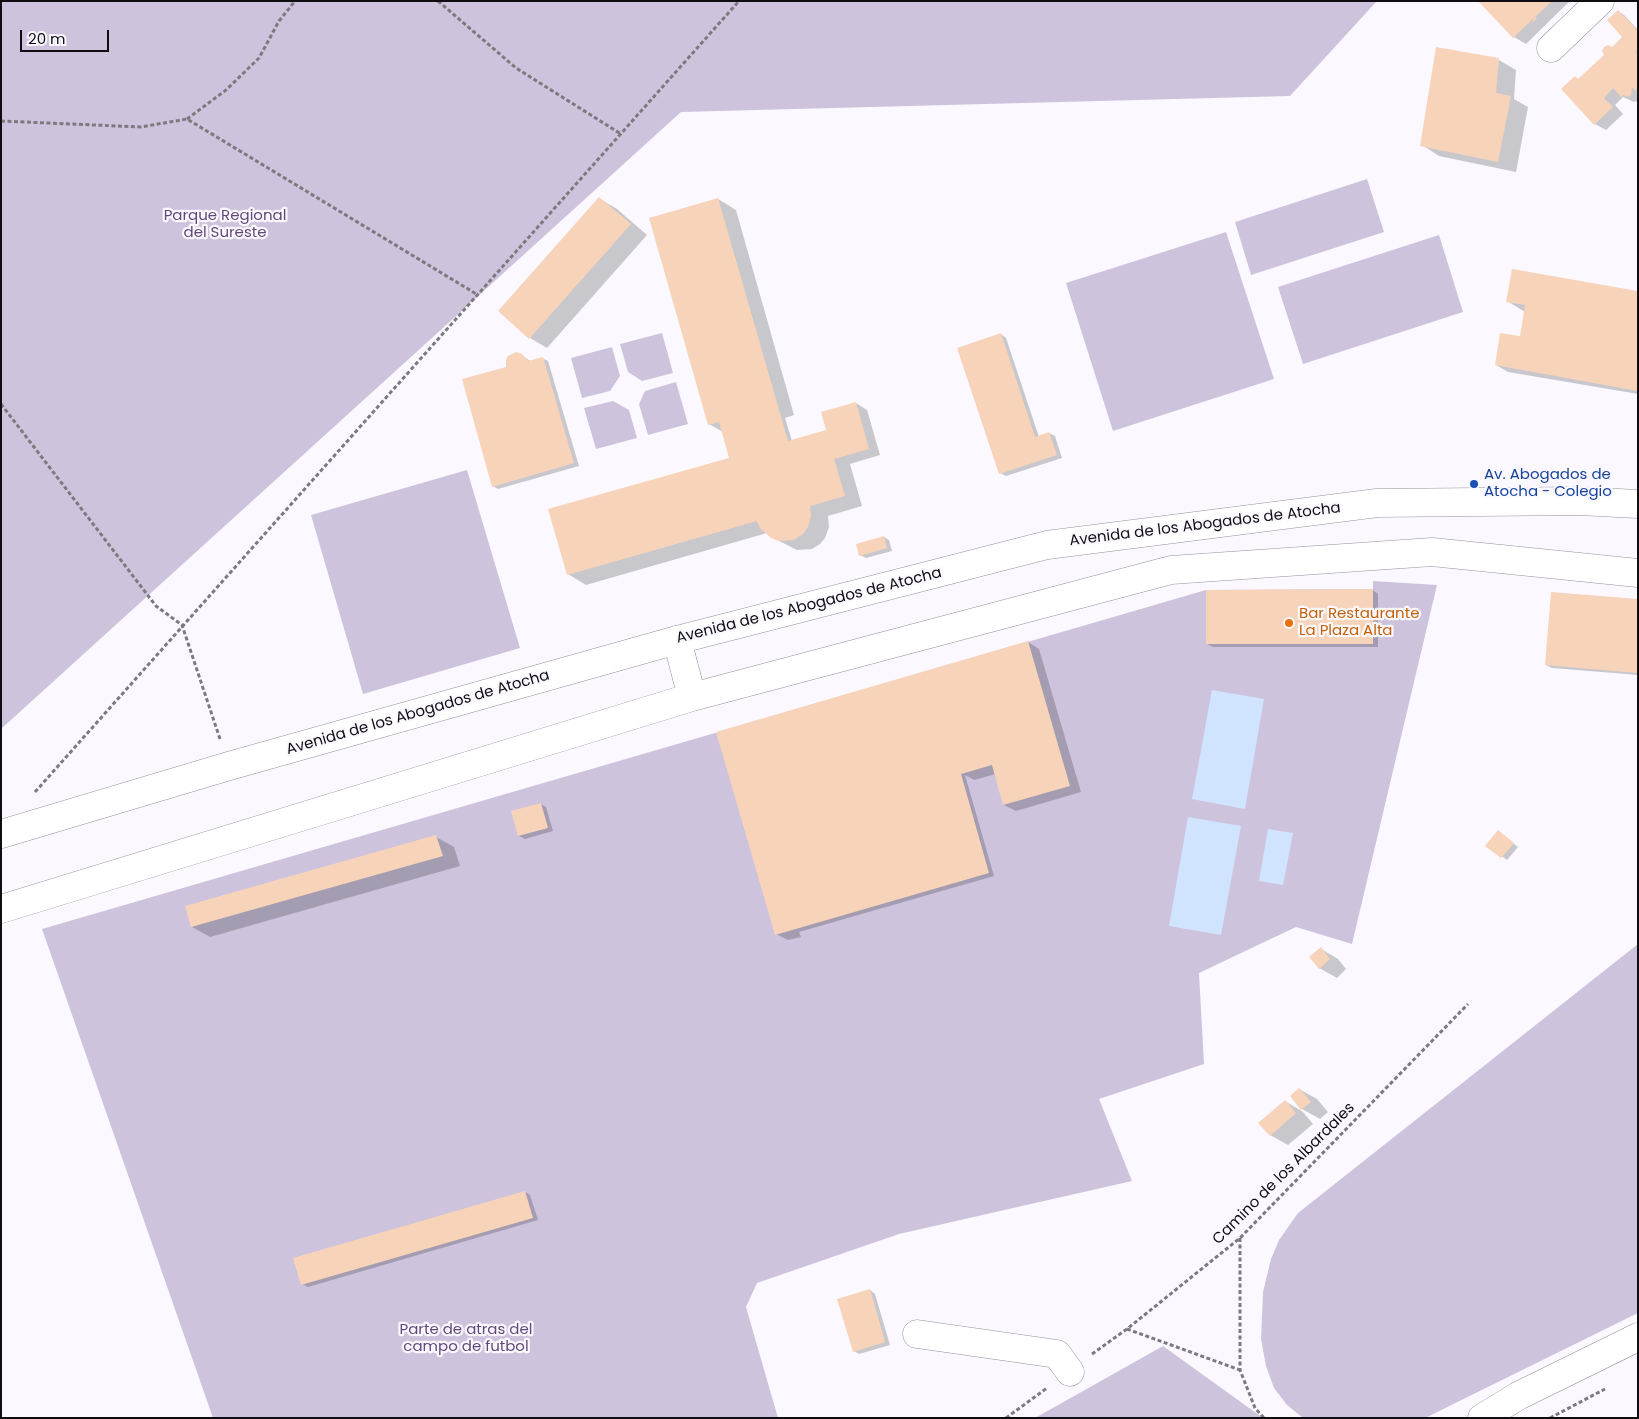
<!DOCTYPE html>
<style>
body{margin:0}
#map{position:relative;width:1639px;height:1419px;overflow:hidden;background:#fbf9ff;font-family:Poppins,sans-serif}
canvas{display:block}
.frame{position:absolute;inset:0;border:2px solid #0f0d12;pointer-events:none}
.scale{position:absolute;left:20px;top:30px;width:89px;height:22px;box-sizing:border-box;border:2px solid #0f0d12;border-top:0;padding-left:6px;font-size:15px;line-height:18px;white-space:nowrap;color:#0f0d12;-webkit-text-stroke:4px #fbf9ff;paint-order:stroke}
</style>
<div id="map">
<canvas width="1639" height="1419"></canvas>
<div class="frame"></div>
<div class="scale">20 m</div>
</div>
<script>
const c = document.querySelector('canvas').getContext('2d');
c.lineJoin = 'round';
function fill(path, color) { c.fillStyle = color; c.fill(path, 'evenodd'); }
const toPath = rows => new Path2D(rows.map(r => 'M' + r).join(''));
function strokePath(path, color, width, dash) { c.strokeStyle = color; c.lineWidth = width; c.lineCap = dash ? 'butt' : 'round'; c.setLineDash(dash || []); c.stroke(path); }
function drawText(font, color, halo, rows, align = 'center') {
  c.font = font + ' Poppins,sans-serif'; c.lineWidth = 4.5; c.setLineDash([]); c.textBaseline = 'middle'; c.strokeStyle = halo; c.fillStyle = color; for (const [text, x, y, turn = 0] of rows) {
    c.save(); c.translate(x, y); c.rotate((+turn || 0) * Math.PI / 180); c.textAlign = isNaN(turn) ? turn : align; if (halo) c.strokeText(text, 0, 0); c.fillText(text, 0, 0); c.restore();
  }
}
const green = toPath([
 [1,1,1377,1,1290,96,681,112,1,729],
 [1367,179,1384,232,1251,275,1235,222],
 [1226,232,1274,379,1113,431,1066,283],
 [1439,235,1463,312,1303,364,1278,287],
 [662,333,673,373,642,381,628,372,620,344],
 [612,347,620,376,610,391,582,398,571,358],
 [676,382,688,424,648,435,639,404,645,391],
 [613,401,629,410,637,438,596,449,584,408],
 [467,470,520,648,363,694,311,515],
 [1373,581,1437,585,1352,944,1296,927,1199,973,1204,1064,1099,1099,1132,1181,899,1234,757,1283,746,1307,778,1418,213,1418,42,929,1206,590,1373,589],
 [1638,944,1638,1313,1425,1418,1303,1418,1287,1405,1274,1388,1266,1366,1261,1339,1263,1292,1271,1259,1279,1240,1298,1213],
 [1163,1346,1263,1418,1035,1418]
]);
const water = toPath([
 [1212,690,1264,699,1245,809,1192,799],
 [1188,817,1241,826,1221,935,1169,926],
 [1268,829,1293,833,1283,885,1259,881]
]);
const shadow = toPath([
 [1540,1,1570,1,1526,44,1514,37],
 [1618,11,1624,15,1638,30,1638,102,1635,101,1634,102,1623,97,1615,105,1623,114,1606,130,1595,124,1579,80,1624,37],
 [1499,60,1516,70,1514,99,1528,107,1516,172,1439,156,1422,145],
 [600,199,617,209,647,235,547,348,530,338],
 [718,199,736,210,794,415,785,418,792,441,826,432,856,403,867,410,880,455,850,464,862,506,828,516,829,527,825,538,820,544,812,549,797,550,771,537,767,533,586,585,568,574,731,459,723,432,709,424],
 [1638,293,1638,394,1508,372,1496,365,1521,337,1525,312,1507,301],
 [1001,334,1006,338,1039,437,1049,433,1055,436,1062,458,1006,476,1000,473],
 [522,355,530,361,542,358,548,361,579,466,498,489,493,486,507,368],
 [884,537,889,540,892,551,866,558,860,555],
 [1373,590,1378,594,1378,647,1213,647,1207,644],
 [1638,601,1638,675,1552,668,1546,665],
 [1028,642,1039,649,1081,792,1016,811,1004,805,996,774,974,780,965,775,994,876,799,932,801,937,788,940,776,934],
 [541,804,546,807,553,831,525,839,519,836],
 [1498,831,1518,847,1507,860,1487,845],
 [436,837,454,847,460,866,210,937,192,927],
 [1321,949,1338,959,1346,969,1337,978,1319,968],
 [1299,1089,1317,1099,1328,1112,1320,1119,1302,1109],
 [1285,1101,1303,1112,1313,1124,1288,1145,1270,1135],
 [525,1192,530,1195,538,1220,308,1287,302,1284],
 [870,1290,875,1294,890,1345,859,1354,854,1351]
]);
const building = toPath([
 [1478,1,1552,1,1535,17,1537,19,1531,24,1535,17,1513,38],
 [1618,10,1638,31,1638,50,1636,52,1638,54,1638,88,1635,91,1632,87,1631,95,1628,97,1623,95,1621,97,1613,88,1604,98,1613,107,1594,125,1561,89,1575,76,1578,79,1604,55,1602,51,1604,47,1608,45,1612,47,1622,37,1607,20],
 [1436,47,1499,58,1496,93,1511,96,1498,162,1420,146],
 [599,197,631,224,529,339,498,311],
 [718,198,788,441,826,430,821,412,856,402,869,449,834,459,845,496,810,506,811,516,808,527,803,534,794,540,778,541,771,538,760,528,757,521,567,575,548,509,729,458,719,422,708,425,649,218],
 [1512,269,1638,291,1638,391,1495,365,1500,333,1520,336,1525,305,1506,302],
 [1001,333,1035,437,1049,432,1057,455,999,474,957,348],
 [516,352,522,354,528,361,543,357,574,463,492,487,462,379,506,367,506,360,508,356],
 [884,536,887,548,859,556,856,544],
 [1373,589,1373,644,1206,644,1206,590],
 [1551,592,1638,599,1638,673,1545,665],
 [1028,641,1070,786,1003,805,992,765,961,774,989,873,775,935,716,732],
 [541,803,548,828,518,836,511,811],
 [1498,830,1514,843,1501,858,1485,846],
 [436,835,443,856,191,927,185,906],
 [1321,947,1330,959,1319,969,1309,957],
 [1299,1088,1311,1102,1301,1110,1290,1096],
 [1285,1100,1296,1113,1270,1136,1258,1123],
 [525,1191,533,1218,301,1285,293,1258],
 [870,1289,885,1342,853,1352,837,1299]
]);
const path = toPath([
 [438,1,516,68,621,134],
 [187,119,226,90,259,58,279,21,295,1],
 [1,121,141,127,187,119,478,295],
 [1,404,156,606,182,625,220,739],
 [35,792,739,1],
 [1240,1238,1240,1370,1255,1408,1264,1418],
 [1127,1329,1240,1370],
 [1092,1354,1127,1329,1240,1238,1468,1004],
 [1006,1418,1047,1388],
 [1550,1418,1605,1389]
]);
const minor = toPath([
 [1551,48,1600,1],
 [677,640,692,697],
 [1,909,692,697,1171,570,1432,552,1638,573],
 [917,1334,1057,1354,1070,1372]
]);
const major = toPath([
 [1,834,229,766,677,640,1047,545,1377,503,1579,501,1638,504],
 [1482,1418,1518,1396,1638,1337]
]);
const markers = [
 [1474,484,5,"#1a4fb4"],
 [1289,623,5,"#e8710a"]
];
const parkNames = [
 ["Parque Regional",225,216],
 ["del Sureste",225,233],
 ["Parte de atras del",466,1330],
 ["campo de futbol",466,1347]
];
const transitNames = [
 ["Av. Abogados de",1484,475],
 ["Atocha - Colegio",1484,492]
];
const streetNames = [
 ["Avenida de los Abogados de Atocha",1205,525,-7],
 ["Avenida de los Abogados de Atocha",809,606,-14],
 ["Avenida de los Abogados de Atocha",418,713,-16],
 ["Camino de los Albardales",1284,1174,-45]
];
const foodNames = [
 ["Bar Restaurante",1299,614],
 ["La Plaza Alta",1299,631]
];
fill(green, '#cec3dd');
fill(water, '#d1e4ff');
fill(shadow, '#0003');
fill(building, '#f7d3ba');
strokePath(minor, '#96919e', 29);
strokePath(major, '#96919e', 29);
strokePath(path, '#7c7a7f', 3, [4, 2.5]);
strokePath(minor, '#fff', 28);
strokePath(major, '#fff', 28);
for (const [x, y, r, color] of markers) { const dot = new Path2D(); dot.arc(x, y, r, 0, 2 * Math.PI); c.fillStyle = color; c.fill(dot); strokePath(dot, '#fbf9ff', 2); }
drawText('15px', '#60497a', '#fbf9ff', parkNames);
drawText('15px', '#164399', '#fbf9ff', transitNames, 'left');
drawText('15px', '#0f0d12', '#fbf9ff', streetNames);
drawText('15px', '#c56008', '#fbf9ff', foodNames, 'left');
</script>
